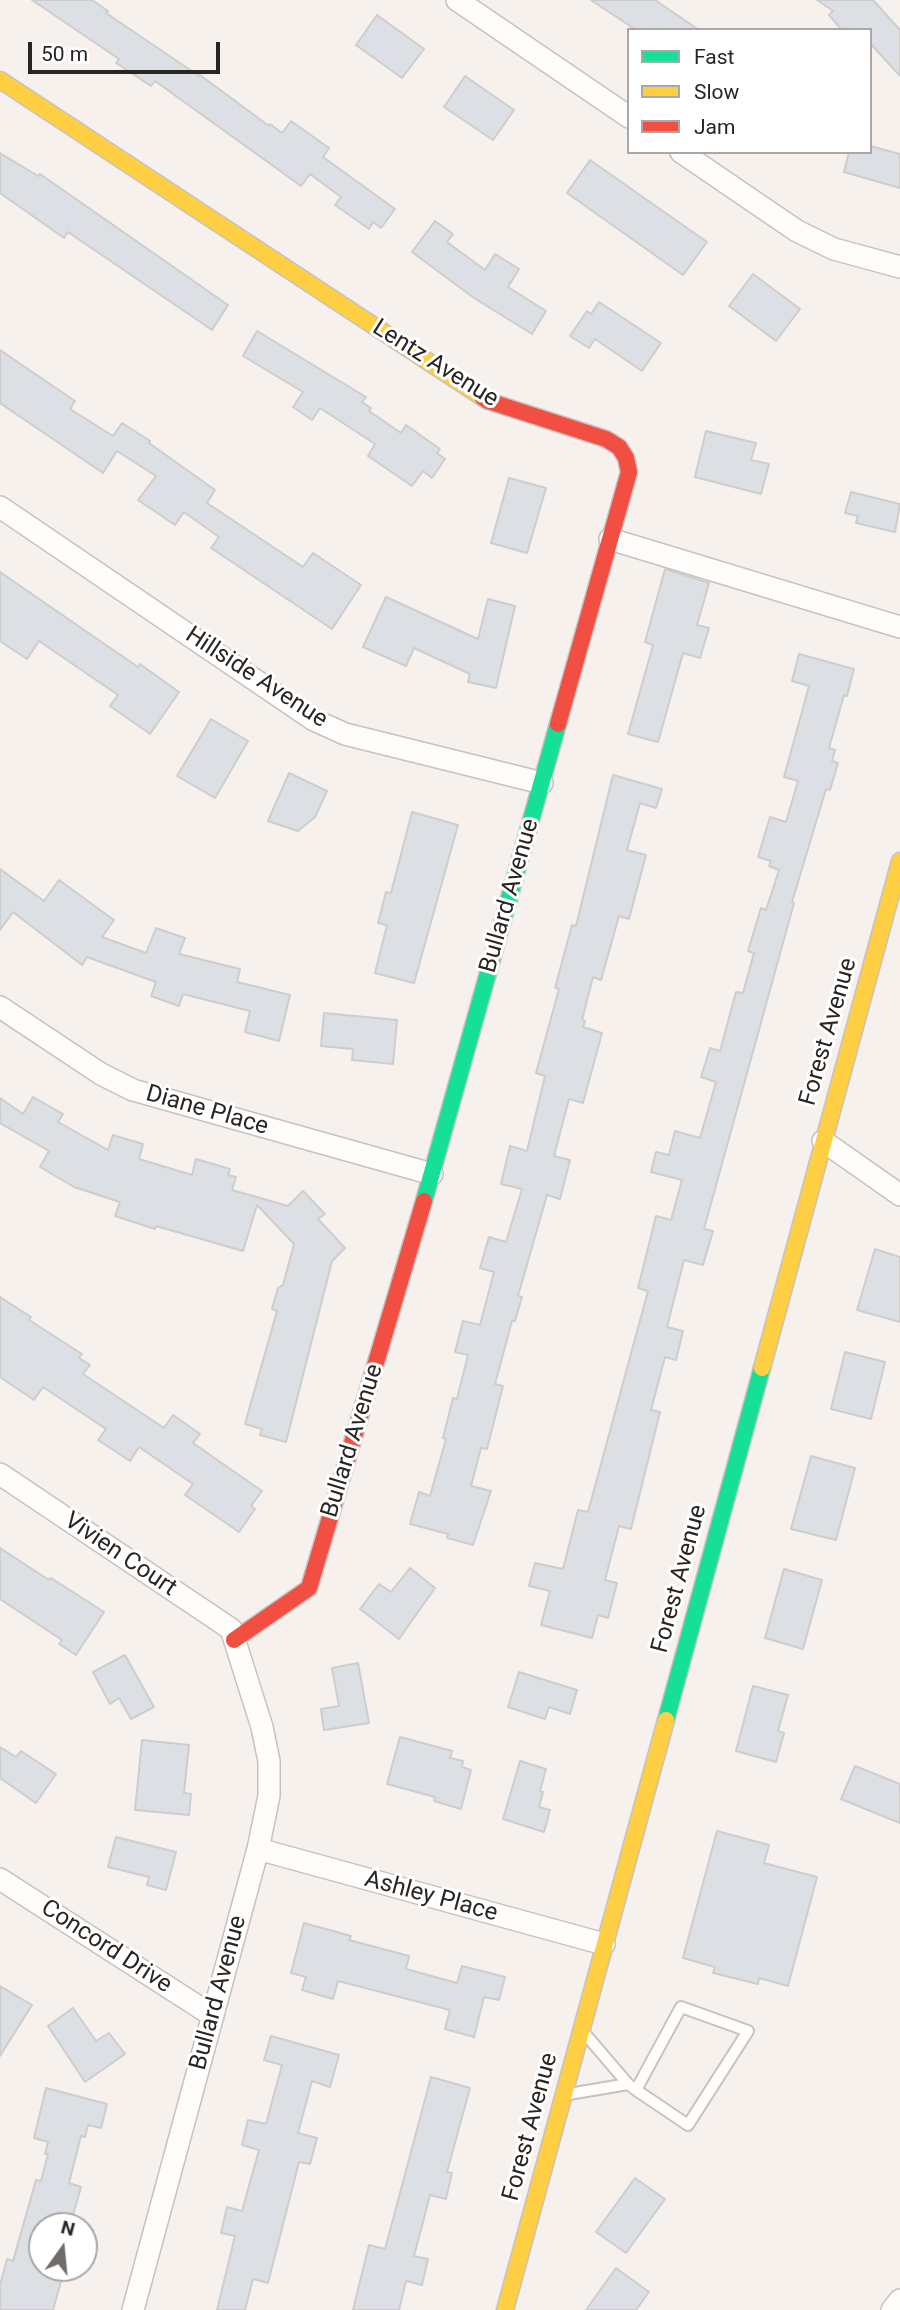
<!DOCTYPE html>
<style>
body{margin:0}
#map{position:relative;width:900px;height:2310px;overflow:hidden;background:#f7f1ee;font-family:Roboto,sans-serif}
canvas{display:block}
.legend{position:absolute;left:627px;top:28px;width:245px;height:126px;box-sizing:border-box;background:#fff;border:2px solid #a9a8a7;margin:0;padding:9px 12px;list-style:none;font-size:21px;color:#282522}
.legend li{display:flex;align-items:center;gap:14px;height:35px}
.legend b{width:35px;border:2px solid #a9a8a7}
.north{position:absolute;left:28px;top:2212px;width:70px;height:70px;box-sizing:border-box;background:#fff;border:2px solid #a9a8a7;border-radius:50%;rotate:15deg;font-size:19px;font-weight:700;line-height:28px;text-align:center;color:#282522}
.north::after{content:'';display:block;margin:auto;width:24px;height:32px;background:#706c69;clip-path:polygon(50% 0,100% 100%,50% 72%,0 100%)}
.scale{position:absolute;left:28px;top:42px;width:192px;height:32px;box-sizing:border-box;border:4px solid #282522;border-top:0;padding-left:9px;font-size:21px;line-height:24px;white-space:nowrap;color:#282522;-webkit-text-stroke:5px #fff;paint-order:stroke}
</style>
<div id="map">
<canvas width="900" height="2310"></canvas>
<ul class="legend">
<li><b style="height:9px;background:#16e098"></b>Fast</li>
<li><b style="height:9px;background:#ffcf43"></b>Slow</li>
<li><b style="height:9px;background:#f24e42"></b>Jam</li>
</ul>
<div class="north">N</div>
<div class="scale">50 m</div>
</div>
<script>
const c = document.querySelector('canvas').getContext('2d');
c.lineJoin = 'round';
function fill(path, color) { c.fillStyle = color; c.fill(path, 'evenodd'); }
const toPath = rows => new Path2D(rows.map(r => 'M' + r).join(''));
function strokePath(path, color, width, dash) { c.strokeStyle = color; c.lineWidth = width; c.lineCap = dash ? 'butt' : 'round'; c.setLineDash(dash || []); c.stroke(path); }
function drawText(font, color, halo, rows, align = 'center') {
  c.font = font + ' Roboto,sans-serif'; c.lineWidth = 6; c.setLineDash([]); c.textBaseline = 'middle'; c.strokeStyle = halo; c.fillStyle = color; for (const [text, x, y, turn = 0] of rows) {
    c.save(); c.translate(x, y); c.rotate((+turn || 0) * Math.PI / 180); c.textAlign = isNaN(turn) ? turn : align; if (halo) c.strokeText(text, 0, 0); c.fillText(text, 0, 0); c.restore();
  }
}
const building = toPath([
 [32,0,92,0,108,11,106,13,199,76,200,75,269,126,270,124,282,133,291,121,329,148,323,157,395,209,381,228,373,222,369,229,335,205,341,197,310,174,301,186,155,81,151,86,116,63,119,59,32,0],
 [591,0,655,0,699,30,636,30,591,0],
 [817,0,873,0,900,30,900,76,870,43,870,30,842,30,829,15,833,11,817,0],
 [377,15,424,49,402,78,356,45,377,15],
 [465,76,514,110,493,140,444,107,465,76],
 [870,146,900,154,900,188,844,172,849,152,870,152,870,146],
 [0,153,38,176,40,174,228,305,212,330,68,232,64,238,0,193,0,153],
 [590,160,707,242,683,275,567,193,590,160],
 [435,221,453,234,447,242,485,270,495,254,519,269,508,287,546,311,532,334,474,298,412,252,435,221],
 [753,274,800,309,776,341,729,306,753,274],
 [599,302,661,343,642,371,595,339,589,348,570,336,587,311,591,314,599,302],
 [257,331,366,397,362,402,371,408,369,411,401,433,406,425,440,449,437,453,445,459,432,478,423,471,412,486,368,456,375,444,320,408,312,420,293,407,303,392,243,356,257,331],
 [0,350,75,401,70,409,113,436,122,423,150,441,149,443,215,490,207,503,303,567,313,553,361,585,332,629,211,548,219,537,184,512,175,525,138,500,156,476,117,451,103,473,0,403,0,350],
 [706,431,756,443,751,460,769,464,761,494,695,477,706,431],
 [509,478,546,488,527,553,491,543,509,478],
 [851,492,900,504,895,532,856,523,858,516,845,513,851,492],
 [665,569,709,583,697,625,709,628,700,658,683,653,658,742,628,734,653,645,645,642,665,569],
 [0,572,138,667,140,664,179,692,150,734,110,706,118,695,39,641,27,659,0,641,0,572],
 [386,597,478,639,488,599,515,606,496,688,468,682,470,674,414,648,406,666,363,647,386,597],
 [799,654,854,669,847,696,844,695,829,748,835,750,832,761,838,763,830,790,826,789,792,902,794,903,704,1229,713,1231,703,1265,684,1260,667,1327,683,1331,676,1360,665,1357,651,1410,660,1412,631,1529,619,1526,605,1580,617,1583,608,1618,598,1615,592,1638,541,1625,550,1591,529,1586,535,1563,563,1569,578,1510,588,1512,648,1291,638,1288,656,1216,671,1220,682,1180,651,1172,656,1152,669,1155,675,1131,700,1138,716,1082,701,1077,710,1048,720,1051,736,992,743,993,754,953,748,951,761,908,766,910,779,870,769,866,771,861,758,857,770,817,786,822,798,781,784,777,809,686,792,681,799,654],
 [211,719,248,741,215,798,177,776,211,719],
 [289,773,327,791,315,817,298,831,268,821,289,773],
 [613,775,662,789,656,808,640,803,627,850,646,855,629,919,619,916,601,980,593,977,582,1020,585,1021,583,1027,602,1033,583,1103,569,1099,554,1156,570,1160,560,1199,547,1195,518,1296,522,1297,515,1321,512,1321,495,1384,503,1386,487,1449,481,1448,471,1486,491,1491,473,1545,447,1538,448,1534,410,1524,419,1492,430,1496,446,1439,443,1438,453,1398,457,1399,468,1355,455,1352,463,1321,480,1325,494,1272,480,1268,489,1237,506,1242,522,1189,501,1184,510,1146,527,1151,545,1076,536,1073,559,989,555,988,572,925,576,926,613,775],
 [412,812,458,825,414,983,375,973,387,925,378,923,386,892,391,893,412,812],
 [0,869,44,901,59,880,114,920,102,937,146,953,156,928,185,938,179,954,240,969,237,982,290,995,279,1041,245,1032,250,1011,183,994,179,1006,151,996,156,982,87,957,82,965,13,912,0,930,0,869],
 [324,1013,397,1020,393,1064,352,1060,353,1049,321,1046,324,1013],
 [33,1097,63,1114,58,1122,108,1150,113,1135,143,1144,139,1159,192,1175,196,1159,230,1169,228,1175,236,1177,232,1190,288,1206,303,1191,325,1214,318,1219,345,1248,332,1261,286,1442,260,1435,262,1429,245,1424,277,1311,272,1309,278,1288,283,1285,294,1244,257,1205,243,1251,156,1226,155,1229,115,1216,120,1202,74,1187,40,1167,49,1151,0,1123,0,1098,23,1114,33,1097],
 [875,1249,900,1257,900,1322,857,1310,875,1249],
 [0,1297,31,1317,29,1320,82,1354,79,1358,90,1365,83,1374,164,1428,173,1415,200,1434,193,1443,262,1491,251,1506,255,1509,239,1532,185,1495,193,1484,139,1447,130,1461,98,1440,106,1429,43,1387,34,1400,0,1377,0,1297],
 [845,1352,885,1362,871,1419,831,1409,845,1352],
 [811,1456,855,1468,836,1540,791,1529,811,1456],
 [0,1548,49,1580,51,1578,104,1612,76,1655,59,1644,62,1640,0,1599,0,1548],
 [410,1568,435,1588,399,1639,360,1609,379,1584,391,1592,410,1568],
 [784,1569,822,1580,803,1649,765,1638,784,1569],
 [125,1655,154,1707,131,1719,119,1698,110,1704,93,1672,125,1655],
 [358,1663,369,1723,324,1730,321,1709,339,1706,332,1668,358,1663],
 [519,1672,577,1690,570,1714,549,1707,545,1719,508,1707,519,1672],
 [753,1686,788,1695,778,1731,784,1733,776,1762,736,1751,753,1686],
 [400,1737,452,1751,450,1758,463,1761,462,1767,471,1770,461,1809,434,1801,435,1797,387,1784,400,1737],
 [142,1740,189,1745,184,1793,191,1794,189,1815,135,1810,142,1740],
 [0,1747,16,1757,21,1751,56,1774,36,1803,0,1778,0,1747],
 [520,1761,546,1769,540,1791,543,1792,539,1807,550,1810,544,1832,503,1819,520,1761],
 [855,1766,900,1784,900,1823,841,1799,855,1766],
 [717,1831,769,1845,764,1863,817,1877,788,1986,759,1978,758,1984,713,1973,715,1967,683,1958,717,1831],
 [116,1837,176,1852,166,1890,147,1885,149,1877,108,1867,116,1837],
 [304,1923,351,1936,349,1940,409,1956,406,1969,457,1983,462,1966,505,1977,499,2000,484,1997,474,2037,445,2029,450,2010,338,1981,333,1999,302,1990,306,1977,291,1973,304,1923],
 [0,1986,32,2005,0,2056,0,1986],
 [73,2008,96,2041,109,2033,125,2054,85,2082,48,2026,73,2008],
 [271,2036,339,2055,330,2087,312,2081,298,2133,317,2138,310,2164,299,2162,268,2283,253,2279,245,2310,217,2310,235,2236,221,2233,227,2207,242,2211,259,2150,242,2145,248,2120,266,2124,282,2065,264,2060,271,2036],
 [431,2077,470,2088,447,2172,452,2173,446,2199,430,2195,414,2256,428,2259,422,2285,406,2281,399,2310,353,2310,369,2245,385,2249,431,2077],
 [46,2088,107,2104,101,2128,88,2125,85,2137,81,2136,69,2183,81,2187,70,2226,42,2226,42,2268,63,2274,53,2310,0,2310,0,2285,7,2259,13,2261,36,2180,41,2181,48,2154,45,2154,48,2142,34,2138,46,2088],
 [635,2178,665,2199,626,2253,596,2232,635,2178],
 [616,2268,649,2292,636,2310,586,2310,616,2268]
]);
const lane = toPath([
 [586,2035,628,2084,636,2090,688,2125,748,2031,681,2007,636,2090],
 [569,2094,628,2084]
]);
const street = toPath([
 [457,0,629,117],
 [681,152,797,231,834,249,900,267],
 [0,507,314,720,345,734,542,783],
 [610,539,900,627],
 [0,1007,101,1074,133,1090,432,1174],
 [823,1141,900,1195],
 [0,1474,231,1629,262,1727,269,1761,269,1796,258,1849,133,2310],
 [258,1849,604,1944],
 [0,1879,213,2016],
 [892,2310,900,2300]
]);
const fast = toPath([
 [424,1201,558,724],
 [666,1720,762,1368]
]);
const slow = toPath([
 [0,80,482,397],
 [762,1368,900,861],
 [505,2310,666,1720]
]);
const jam = toPath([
 [482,397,488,401,606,439,619,447,626,458,629,472,558,724],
 [234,1640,309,1588,424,1201]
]);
const streetNames = [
 ["Lentz Avenue",435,364,32],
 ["Hillside Avenue",256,678,33],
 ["Bullard Avenue",510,896,-74],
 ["Forest Avenue",829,1032,-74],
 ["Diane Place",207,1111,16],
 ["Bullard Avenue",353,1441,-73],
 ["Vivien Court",120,1555,34],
 ["Forest Avenue",680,1579,-75],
 ["Ashley Place",431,1897,15],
 ["Concord Drive",106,1947,33],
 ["Bullard Avenue",219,1993,-75],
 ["Forest Avenue",531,2127,-75]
];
fill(building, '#dce0e4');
strokePath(building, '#cecdcd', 2);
strokePath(lane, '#c6c2bf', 14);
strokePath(street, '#c6c2bf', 24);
strokePath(fast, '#c6c2bf', 19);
strokePath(slow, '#c6c2bf', 19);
strokePath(jam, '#c6c2bf', 19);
strokePath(lane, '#fefdfc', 10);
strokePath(street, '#fefdfc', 21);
strokePath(fast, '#16e098', 16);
strokePath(slow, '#ffcf43', 16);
strokePath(jam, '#f24e42', 16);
drawText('24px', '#282522', '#fff', streetNames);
</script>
